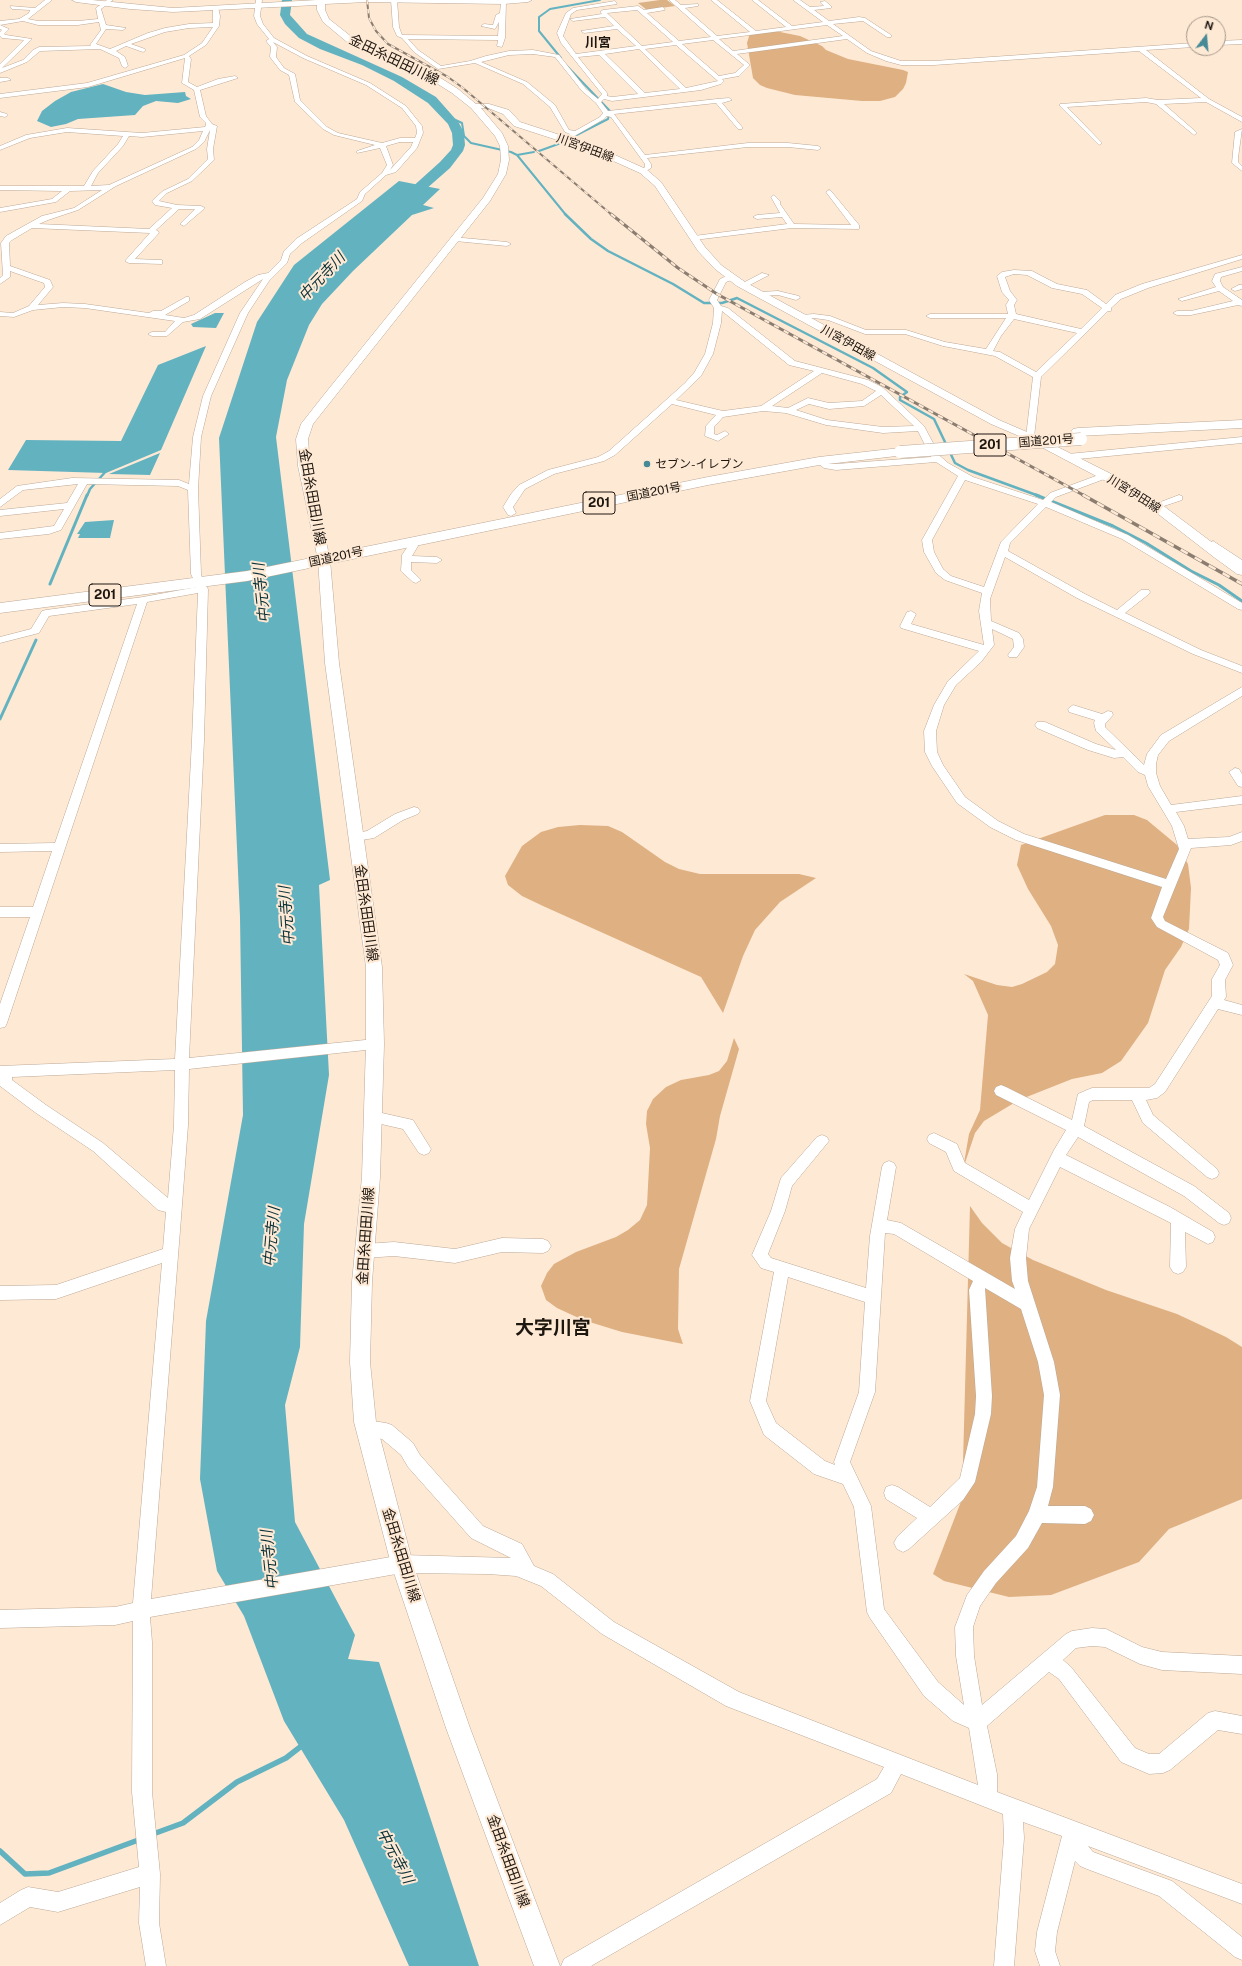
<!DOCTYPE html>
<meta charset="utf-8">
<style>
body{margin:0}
#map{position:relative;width:1242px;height:1966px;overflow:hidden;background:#fee9d5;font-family:"Public Sans",sans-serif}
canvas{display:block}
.north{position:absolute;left:1186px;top:16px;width:40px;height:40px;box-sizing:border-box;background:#fee9d5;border:1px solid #a49586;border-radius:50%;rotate:16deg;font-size:11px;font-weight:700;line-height:16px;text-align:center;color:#1e1710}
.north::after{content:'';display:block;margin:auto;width:14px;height:18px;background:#458a96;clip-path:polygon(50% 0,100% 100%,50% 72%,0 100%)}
</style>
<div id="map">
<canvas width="1242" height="1966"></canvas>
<div class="north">N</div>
</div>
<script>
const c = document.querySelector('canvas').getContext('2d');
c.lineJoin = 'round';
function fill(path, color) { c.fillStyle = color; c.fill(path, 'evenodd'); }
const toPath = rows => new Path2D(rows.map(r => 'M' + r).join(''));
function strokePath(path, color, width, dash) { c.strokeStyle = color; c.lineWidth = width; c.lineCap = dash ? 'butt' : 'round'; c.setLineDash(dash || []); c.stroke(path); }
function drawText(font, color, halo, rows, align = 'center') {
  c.font = font + ' "Public Sans","Noto Sans JP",sans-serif'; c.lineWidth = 4; c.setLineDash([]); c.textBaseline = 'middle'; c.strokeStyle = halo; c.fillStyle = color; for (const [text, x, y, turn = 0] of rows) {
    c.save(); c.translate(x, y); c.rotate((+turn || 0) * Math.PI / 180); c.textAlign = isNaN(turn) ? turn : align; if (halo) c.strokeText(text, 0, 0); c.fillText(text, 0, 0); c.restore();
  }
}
const green = toPath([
 [660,0,667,0,675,6,647,10,638,3]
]);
const forest = toPath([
 [775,31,800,36,822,46,826,50,848,59,903,70,908,72,906,83,903,89,895,97,880,101,862,101,795,95,767,88,760,85,753,78,747,43,750,33],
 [1105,815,1134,815,1147,820,1177,845,1188,864,1191,888,1189,929,1181,947,1165,970,1148,1023,1121,1061,1102,1073,1072,1079,1019,1100,984,1121,975,1133,963,1169,969,1134,980,1110,988,1015,973,981,964,974,997,985,1012,987,1022,984,1047,972,1055,964,1058,945,1051,926,1028,889,1017,865,1021,845],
 [580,825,608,826,622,832,665,862,679,869,700,874,799,874,816,878,780,902,755,930,743,956,723,1013,701,977,543,906,522,896,508,885,505,876,522,846,541,832,558,827],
 [734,1038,739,1049,720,1116,716,1139,679,1269,678,1329,683,1344,622,1332,583,1320,557,1308,546,1300,541,1286,547,1273,554,1264,576,1252,616,1237,628,1230,640,1220,647,1205,650,1148,646,1124,647,1111,653,1099,666,1087,681,1080,709,1075,719,1071,727,1061],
 [970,1206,982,1223,1002,1243,1033,1260,1106,1290,1177,1314,1226,1337,1242,1347,1242,1499,1169,1529,1139,1562,1051,1595,1009,1597,944,1581,933,1574,962,1499]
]);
const water = toPath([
 [103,84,126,92,145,95,185,92,186,96,191,99,178,103,156,101,143,106,135,115,78,119,66,124,51,127,37,121,42,111,55,101,71,92],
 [399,181,440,189,423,205,434,208,412,215,353,271,322,304,309,325,287,380,276,437,330,880,319,885,329,1075,304,1224,300,1347,285,1405,295,1522,355,1635,348,1659,379,1662,479,1966,409,1966,344,1820,284,1721,244,1616,217,1571,200,1479,206,1321,243,1115,240,917,219,438,257,322,294,265],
 [215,313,224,313,216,328,193,327,191,324],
 [206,346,161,450,106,473,8,470,26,440,121,441,158,365],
 [160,453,150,475,109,474],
 [114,520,110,538,78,538,80,534,77,534,85,522]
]);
const streamFar3 = toPath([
 [561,58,539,31,539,17,550,9,600,0],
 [449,117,462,123,464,136,471,143,511,152,517,155,566,215],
 [539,151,561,143,608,119,610,111,565,64],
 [517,155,534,152]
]);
const streamFar2 = toPath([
 [565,214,591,239,608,251,673,284,704,303,722,303,737,298,873,368,907,392,900,397,900,400,934,419,955,463,968,470,1039,496],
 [87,496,90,489,107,470]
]);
const streamFar1 = toPath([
 [1036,495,1113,526,1146,543,1191,571,1219,585,1242,601],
 [50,584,87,495],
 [0,719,36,640]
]);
const stream = toPath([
 [153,1834,183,1823,237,1782,286,1758,304,1744],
 [0,1851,25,1874,49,1873,141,1839]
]);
const river = toPath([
 [282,0,292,0,290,15,307,34,402,77,436,97,459,123,464,133,465,145,463,151,450,168,401,211,396,212,391,211,389,208,440,162,451,150,453,145,452,133,448,124,428,103,394,81,362,65,320,49,299,38,285,24,280,15,282,0]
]);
const minor = toPath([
 [45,0,52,0,28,19,38,21,78,21,98,19,96,8,107,0,113,0,101,9,106,25,126,28,123,30,106,29,96,44,110,49,148,33,165,28,189,24,213,23,213,8,218,7,220,16,219,26,206,45,189,56,191,59,188,82,197,87,218,79,235,76,238,78,200,90,206,116,212,124,217,126,213,149,214,160,192,181,167,193,159,201,177,205,201,206,205,208,184,226,180,224,195,209,179,209,156,230,159,232,158,234,135,259,159,260,162,260,162,264,129,263,125,261,150,233,32,228,12,240,9,243,10,266,50,280,53,287,38,305,63,303,85,304,149,313,153,311,161,311,186,297,189,297,189,301,165,315,184,318,194,315,245,282,258,275,268,273,281,260,284,251,296,239,357,199,360,192,382,173,387,165,380,148,357,153,357,151,375,145,334,135,323,129,295,102,289,75,280,70,270,57,271,47,266,41,269,39,257,24,254,16,256,0,262,0,260,16,263,24,274,38,307,56,370,83,406,106,422,126,423,133,417,148,396,172,386,175,365,194,362,201,302,243,290,254,287,263,269,281,248,313,211,396,201,437,198,489,201,574,203,582,208,589,204,740,189,1058,375,1039,380,1040,382,1044,380,1048,375,1049,189,1069,188,1125,182,1205,151,1599,402,1555,511,1558,471,1538,408,1467,401,1455,382,1439,360,1434,358,1428,360,1422,366,1420,386,1423,392,1425,413,1443,420,1455,483,1526,522,1544,534,1566,553,1574,614,1622,739,1692,978,1785,969,1728,953,1721,924,1696,870,1618,867,1612,854,1507,843,1484,814,1474,764,1435,750,1401,774,1272,761,1268,752,1255,771,1211,781,1178,817,1137,822,1135,827,1137,829,1141,792,1186,785,1211,768,1254,771,1258,866,1288,870,1236,882,1167,884,1163,889,1161,894,1163,896,1167,887,1220,901,1223,1015,1289,1012,1281,1010,1258,1015,1229,1023,1212,954,1171,946,1152,929,1143,927,1139,929,1135,934,1133,957,1144,965,1163,1029,1200,1054,1150,1066,1130,996,1095,994,1091,996,1087,1001,1085,1006,1087,1072,1120,1078,1094,1087,1090,1092,1088,1149,1088,1155,1084,1212,996,1212,979,1220,965,1218,960,1157,927,1151,918,1162,887,1016,840,990,827,957,803,932,766,925,752,924,731,934,705,948,681,979,651,901,628,900,626,907,612,911,611,916,614,911,624,984,645,979,611,982,593,945,580,936,573,924,552,922,540,958,476,936,462,836,470,824,468,815,461,819,458,829,464,836,464,931,457,918,431,883,433,826,425,786,413,763,411,723,417,714,427,714,434,717,435,725,431,729,434,718,441,705,436,706,426,716,415,672,404,615,455,604,461,554,474,525,489,513,507,516,513,511,516,508,515,503,507,511,494,519,485,548,470,598,457,609,451,685,383,694,373,705,354,713,323,714,308,709,300,720,279,729,275,735,275,735,279,726,282,717,300,721,306,728,308,795,361,868,380,882,387,924,426,940,456,948,463,973,477,1043,500,1050,493,1101,474,1107,474,1107,478,1056,497,1051,502,1128,535,1242,603,1242,610,1238,609,1122,539,1046,507,1010,543,1008,551,1085,594,1117,610,1141,590,1149,590,1150,592,1149,594,1125,613,1201,650,1242,666,1242,673,1193,654,1077,598,1005,557,990,599,991,621,1019,633,1023,639,1024,647,1017,657,1009,657,1008,655,1014,647,1013,639,992,629,994,645,981,662,956,685,944,705,936,731,937,752,943,765,965,797,998,821,1024,834,1166,879,1179,849,1172,826,1148,786,1145,775,1138,772,1123,757,1114,758,1088,750,1037,728,1035,725,1037,722,1045,722,1096,744,1116,750,1096,731,1094,723,1095,720,1069,712,1068,709,1073,705,1102,714,1108,711,1112,712,1113,715,1105,724,1105,727,1144,765,1147,754,1161,735,1242,687,1242,696,1169,741,1158,755,1156,764,1156,773,1160,786,1171,805,1242,796,1242,804,1176,812,1184,826,1188,839,1229,837,1242,832,1242,841,1231,845,1191,848,1163,917,1165,921,1228,953,1233,965,1225,980,1226,997,1224,1000,1242,1005,1242,1015,1218,1009,1165,1092,1157,1098,1146,1100,1153,1115,1217,1169,1219,1173,1217,1177,1212,1179,1207,1177,1143,1123,1132,1100,1093,1100,1089,1102,1084,1126,1194,1186,1229,1213,1231,1218,1229,1223,1224,1225,1219,1223,1184,1196,1078,1137,1066,1155,1170,1207,1213,1232,1215,1237,1213,1242,1208,1244,1185,1232,1186,1267,1183,1272,1178,1274,1173,1272,1170,1267,1171,1223,1060,1167,1029,1229,1026,1258,1028,1281,1054,1362,1060,1395,1053,1487,1048,1506,1085,1506,1091,1509,1094,1515,1091,1521,1085,1524,1042,1523,1028,1548,996,1583,980,1606,973,1627,974,1656,982,1705,1066,1634,1072,1631,1092,1628,1106,1629,1142,1647,1162,1652,1242,1656,1242,1674,1162,1670,1140,1664,1105,1647,1092,1646,1076,1648,1063,1660,1071,1667,1135,1748,1149,1754,1159,1754,1208,1713,1215,1711,1242,1716,1242,1734,1218,1730,1170,1770,1163,1773,1149,1774,1121,1762,1059,1679,1049,1672,987,1726,997,1774,997,1792,1242,1884,1242,1904,1088,1846,1093,1852,1172,1881,1242,1937,1242,1960,1235,1957,1159,1896,1087,1869,1080,1866,1075,1861,1057,1932,1055,1951,1060,1966,1040,1966,1035,1951,1037,1932,1062,1836,1023,1822,1024,1838,1014,1966,994,1966,1004,1838,1003,1814,901,1774,891,1793,591,1966,561,1966,564,1959,877,1779,884,1767,726,1706,602,1634,541,1586,516,1576,488,1574,402,1573,150,1617,152,1642,152,1792,160,1874,159,1923,166,1966,146,1966,139,1923,140,1887,58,1912,30,1907,0,1925,0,1903,21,1890,28,1887,58,1892,139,1867,132,1792,133,1621,115,1625,0,1628,0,1610,115,1607,133,1603,162,1263,56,1299,0,1300,0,1286,56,1285,163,1249,166,1212,158,1210,93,1151,36,1113,0,1086,0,1066,175,1059,192,740,198,593,147,602,7,1023,5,1027,0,1028,0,1004,30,917,0,917,0,907,33,907,52,851,0,852,0,844,55,843,137,604,49,616,39,633,0,643,0,637,31,629,42,611,46,610,143,597,197,587,191,574,188,490,178,486,87,484,61,530,49,534,0,539,0,533,54,526,64,509,0,516,0,510,67,503,78,484,23,490,0,507,0,499,17,486,72,478,179,480,189,484,193,437,203,396,240,313,263,279,200,319,183,322,167,336,152,336,148,334,152,332,165,332,175,321,85,308,63,307,33,310,14,317,0,316,0,312,13,313,29,306,45,287,44,283,38,281,10,271,10,277,0,284,0,278,3,275,1,243,6,236,42,216,74,208,102,190,70,191,56,202,0,212,0,208,52,199,62,191,0,190,0,186,84,186,93,171,118,144,123,136,67,132,30,138,0,150,0,146,26,135,67,128,142,133,205,127,206,125,206,123,200,117,194,90,182,83,185,58,88,87,0,98,0,94,87,83,184,55,202,43,213,27,189,28,165,32,131,44,145,49,146,50,143,52,126,46,116,51,125,57,128,66,125,68,122,66,119,58,100,49,40,51,27,62,0,73,0,64,24,40,2,38,0,36,0,32,2,30,0,29,0,25,9,29,4,34,6,35,32,39,2,68,23,60,33,50,39,47,91,46,90,45,101,30,99,22,78,25,38,25,23,21,0,25,0,21,19,19,29,13,30,10,12,9,10,6,35,8,45,0],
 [273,42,303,58,366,85,402,108,416,126,417,133,415,138,400,138,382,143,338,133,327,127,300,100,295,74,284,68,276,57,277,47,273,42],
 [210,130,207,149,208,159,188,179,163,191,153,200,152,201,155,205,172,208,149,229,39,224,48,220,78,210,116,186,196,149,204,142,210,130],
 [203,131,199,140,192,147,109,185,91,186,98,173,123,146,129,136,142,137,203,131],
 [400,142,413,142,411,147,390,170,393,165,386,146,400,142],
 [722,311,789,365,814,371,761,406,723,411,676,400,701,376,713,354,721,323,722,311],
 [822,373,862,384,876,391,862,401,829,403,808,398,788,408,772,406,822,373],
 [881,395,914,426,883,427,827,420,796,410,809,404,829,409,864,406,881,395],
 [965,480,1038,504,1001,542,984,587,951,576,943,569,934,552,932,540,965,480],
 [175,1070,174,1125,168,1198,103,1143,46,1105,12,1080,12,1077,175,1070],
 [885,1233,894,1234,973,1281,969,1290,976,1396,975,1414,960,1478,930,1507,898,1487,892,1485,886,1487,884,1493,886,1499,917,1518,897,1537,894,1543,897,1549,903,1552,909,1549,963,1500,975,1482,991,1414,992,1396,985,1288,1021,1309,1038,1362,1044,1395,1037,1487,1029,1511,1016,1536,984,1571,967,1595,955,1627,956,1656,964,1705,938,1682,884,1609,871,1506,850,1462,875,1392,885,1233],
 [788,1277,865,1302,859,1392,834,1462,835,1465,825,1461,776,1423,766,1401,788,1277],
 [391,0,397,0,399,27,402,35,498,36,499,22,495,29,481,26,484,24,493,25,496,15,500,13,501,2,506,1,505,38,502,47,497,46,498,40,408,39,418,50,441,66,470,61,486,56,509,51,533,50,559,55,586,89,598,99,602,94,561,43,557,33,566,13,573,8,615,1,617,4,577,10,571,14,563,36,576,54,636,46,617,29,584,33,581,31,614,26,605,17,573,21,570,19,602,14,600,12,603,10,638,6,644,10,663,7,665,10,647,13,679,41,711,37,669,0,675,0,681,5,698,4,698,6,685,8,717,36,750,32,711,0,717,0,756,31,786,27,752,0,758,0,792,26,823,22,793,0,800,0,810,7,824,6,820,2,825,1,831,6,831,8,814,10,829,21,859,17,865,18,891,35,891,37,887,37,863,21,833,24,871,51,901,61,934,61,1194,43,1194,47,1146,50,1209,99,1242,117,1242,122,1206,102,1164,104,1196,132,1197,133,1194,135,1156,104,1146,102,1067,107,1101,142,1102,143,1099,145,1060,106,1060,104,1146,98,1158,100,1201,98,1139,51,934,65,901,65,886,61,867,53,847,39,737,54,750,65,739,76,722,79,724,81,721,84,701,90,612,101,604,99,601,102,608,111,717,99,729,98,732,100,722,103,742,127,742,129,738,129,716,103,614,114,645,155,748,143,788,143,818,146,821,148,818,150,788,147,748,147,647,158,651,164,651,168,643,173,640,171,645,167,645,164,611,117,607,116,604,119,571,138,567,138,567,136,570,134,565,132,550,107,523,84,475,63,438,69,414,52,402,38,397,36,393,27,391,0],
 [637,10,673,42,642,46,607,13,637,10],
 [827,25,843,36,733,51,719,39,827,25],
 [713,40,744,65,735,73,719,76,682,44,713,40],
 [676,45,718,81,686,88,645,49,676,45],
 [639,49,680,89,645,93,605,54,639,49],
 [533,54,555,57,582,91,596,103,603,113,600,117,575,131,569,130,555,105,527,82,481,62,509,55,533,54],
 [599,55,638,94,612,97,607,96,607,93,578,57,599,55],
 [1242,40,1242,44,1218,45,1218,41,1242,40],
 [0,78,8,78,11,80,0,82,0,78],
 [0,112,7,114,8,115,5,117,0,116,0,112],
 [1242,129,1238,158,1238,162,1242,166,1242,171,1232,163,1235,132,1242,129],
 [829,190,831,191,859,225,859,229,792,228,694,240,690,238,694,236,787,224,782,217,757,219,753,217,757,215,780,213,771,197,774,195,780,201,780,204,794,224,851,225,826,192,829,190],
 [452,237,507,242,511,244,507,246,455,241,451,239,452,237],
 [1242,255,1242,259,1148,288,1121,299,1111,308,1111,311,1108,311,1041,377,1034,437,1030,440,1026,437,1033,377,995,356,943,346,905,334,865,334,828,320,814,318,801,319,797,317,801,315,814,314,830,316,866,330,906,330,945,342,986,349,1006,318,930,318,926,316,930,314,1008,314,1006,305,1009,300,1002,292,997,276,1002,272,1014,270,1032,271,1057,284,1087,290,1106,304,1115,295,1142,284,1242,255],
 [1014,274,1027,275,1052,288,1082,294,1102,308,1081,329,1016,314,1014,305,1017,300,1010,291,1005,277,1014,274],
 [1014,319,1077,333,1036,372,1000,352,993,351,1001,336,1014,319],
 [1242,267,1242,271,1221,277,1220,281,1223,287,1242,300,1242,306,1238,305,1191,315,1177,315,1173,313,1177,311,1191,311,1233,301,1219,291,1182,301,1178,299,1216,287,1212,281,1215,274,1242,267],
 [762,273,769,275,746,287,739,285,762,273],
 [1239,285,1242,285,1242,289,1235,291,1231,289,1239,285],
 [778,291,799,296,800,298,796,300,778,295,760,296,756,294,760,292,778,291],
 [1242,437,1242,443,1068,460,1064,457,1068,454,1242,437],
 [1179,495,1182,496,1182,500,1155,509,1150,506,1179,495],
 [411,538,414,539,418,546,412,556,437,557,442,560,437,563,411,562,411,570,421,580,416,583,413,582,401,571,402,555,408,546,406,541,411,538],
 [1213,541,1242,560,1242,567,1210,546,1208,544,1213,541],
 [1235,768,1239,769,1242,774,1242,787,1238,786,1229,772,1235,768],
 [414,807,418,808,420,811,418,814,403,820,374,838,356,841,352,840,350,837,352,834,367,831,395,814,414,807],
 [373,1111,413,1120,431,1149,429,1153,424,1155,419,1153,403,1129,368,1121,366,1117,368,1113,373,1111],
 [502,1238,543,1239,548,1241,551,1246,548,1251,543,1253,502,1252,455,1263,394,1256,365,1258,360,1256,357,1251,360,1246,365,1244,394,1242,455,1249,502,1238]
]);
const major = toPath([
 [72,0,92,0,173,8,317,0,532,0,528,2,504,4,367,2,325,4,325,10,329,19,353,38,431,72,458,89,476,104,489,104,509,110,520,122,597,147,646,169,661,182,705,247,721,265,745,282,999,420,1034,435,1125,481,1161,504,1242,565,1242,575,1237,574,1215,558,1153,510,1117,487,1026,439,991,424,737,286,715,269,698,251,655,186,640,173,591,151,514,126,503,114,488,108,481,108,502,133,508,146,509,160,506,174,490,201,313,424,308,439,310,466,330,560,339,663,382,967,384,1044,380,1177,372,1282,370,1362,376,1422,413,1564,470,1728,560,1966,534,1966,446,1728,391,1564,354,1422,350,1362,352,1282,362,1177,366,1044,366,967,325,663,318,560,298,466,296,439,301,424,323,396,483,198,498,174,501,160,500,146,495,136,471,108,452,93,425,76,347,42,323,22,317,10,317,5,173,12,130,9,76,2,72,0]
]);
const highway = toPath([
 [1242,420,1242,428,1078,436,1073,435,1071,432,1073,429,1078,428,1242,420],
 [900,448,905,449,907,452,905,455,819,465,708,485,247,581,0,613,0,603,247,571,708,477,819,457,900,448]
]);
const railFar2 = toPath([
 [367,0,369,18,376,31,388,44,448,77,463,88,612,215]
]);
const railFar1 = toPath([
 [611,214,678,268,717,294,1085,496]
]);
const rail = toPath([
 [1083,495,1242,584]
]);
const highwayBridge = toPath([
 [900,452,1081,439]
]);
const markers = [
 [647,464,4,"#458a96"]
];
const farStreetnames = [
 ["川宮伊田線",585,148,20],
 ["川宮伊田線",848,343,29],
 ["国道201号",1046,441,-4],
 ["国道201号",654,492,-11],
 ["川宮伊田線",1134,494,32],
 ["国道201号",336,557,-12]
];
const farPoinames = [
 ["セブン-イレブン",655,464]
];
const farQuarternames = [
 ["川宮",598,43]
];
const shields = [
 [990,445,32],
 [599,503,32],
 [105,595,32]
];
const shieldNames = [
 ["201",990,445],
 ["201",599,503],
 ["201",105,595]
];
const streetNames = [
 ["金田糸田田川線",394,60,26],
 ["金田糸田田川線",312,497,80],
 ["金田糸田田川線",366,913,82],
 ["金田糸田田川線",366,1236,-86],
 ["金田糸田田川線",401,1555,73],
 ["金田糸田田川線",508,1861,70]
];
const waterNames = [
 ["中元寺川",322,277,-47],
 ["中元寺川",262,593,-96],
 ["中元寺川",287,916,-94],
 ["中元寺川",272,1237,-85],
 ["中元寺川",270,1560,-96],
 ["中元寺川",395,1856,62]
];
const nearQuarternames = [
 ["大字川宮",553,1328]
];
fill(green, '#dbb186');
fill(forest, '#deb082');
fill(water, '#63b2c0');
strokePath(streamFar3, '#63b2c0', 2);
strokePath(streamFar2, '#63b2c0', 2.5);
strokePath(streamFar1, '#63b2c0', 3);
strokePath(stream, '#63b2c0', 5.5);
fill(river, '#63b2c0');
strokePath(minor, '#bca895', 1);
strokePath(major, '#bca895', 1);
strokePath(highway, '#bca895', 1);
fill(minor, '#fff');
fill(major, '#fff');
fill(highway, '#fff');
strokePath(railFar2, '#8b7d70', 2);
strokePath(railFar1, '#8b7d70', 3);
strokePath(rail, '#8b7d70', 3.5);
strokePath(railFar2, '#fee9d5', 1.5, [4.5]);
strokePath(railFar1, '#fee9d5', 2, [5.5]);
strokePath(rail, '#fee9d5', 2.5, [8]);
strokePath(highwayBridge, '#bca895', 13, []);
strokePath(highwayBridge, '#fff', 12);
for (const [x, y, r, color] of markers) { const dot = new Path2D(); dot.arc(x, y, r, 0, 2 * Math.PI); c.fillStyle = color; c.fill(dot); strokePath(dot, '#fee9d5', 1.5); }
drawText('12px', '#1e1710', '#fee9d5', farStreetnames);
drawText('12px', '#1e1710', '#fee9d5', farPoinames, 'left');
drawText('bold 13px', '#1e1710', '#fee9d5', farQuarternames);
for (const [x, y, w] of shields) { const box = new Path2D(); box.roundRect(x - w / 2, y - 11, w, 22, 3); c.fillStyle = '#fee9d5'; c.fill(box); strokePath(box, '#1e1710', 1); }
drawText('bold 13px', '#1e1710', null, shieldNames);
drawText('14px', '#1e1710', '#fee9d5', streetNames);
drawText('italic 15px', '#093137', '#fee9d5', waterNames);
drawText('bold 19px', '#1e1710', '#fee9d5', nearQuarternames);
</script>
